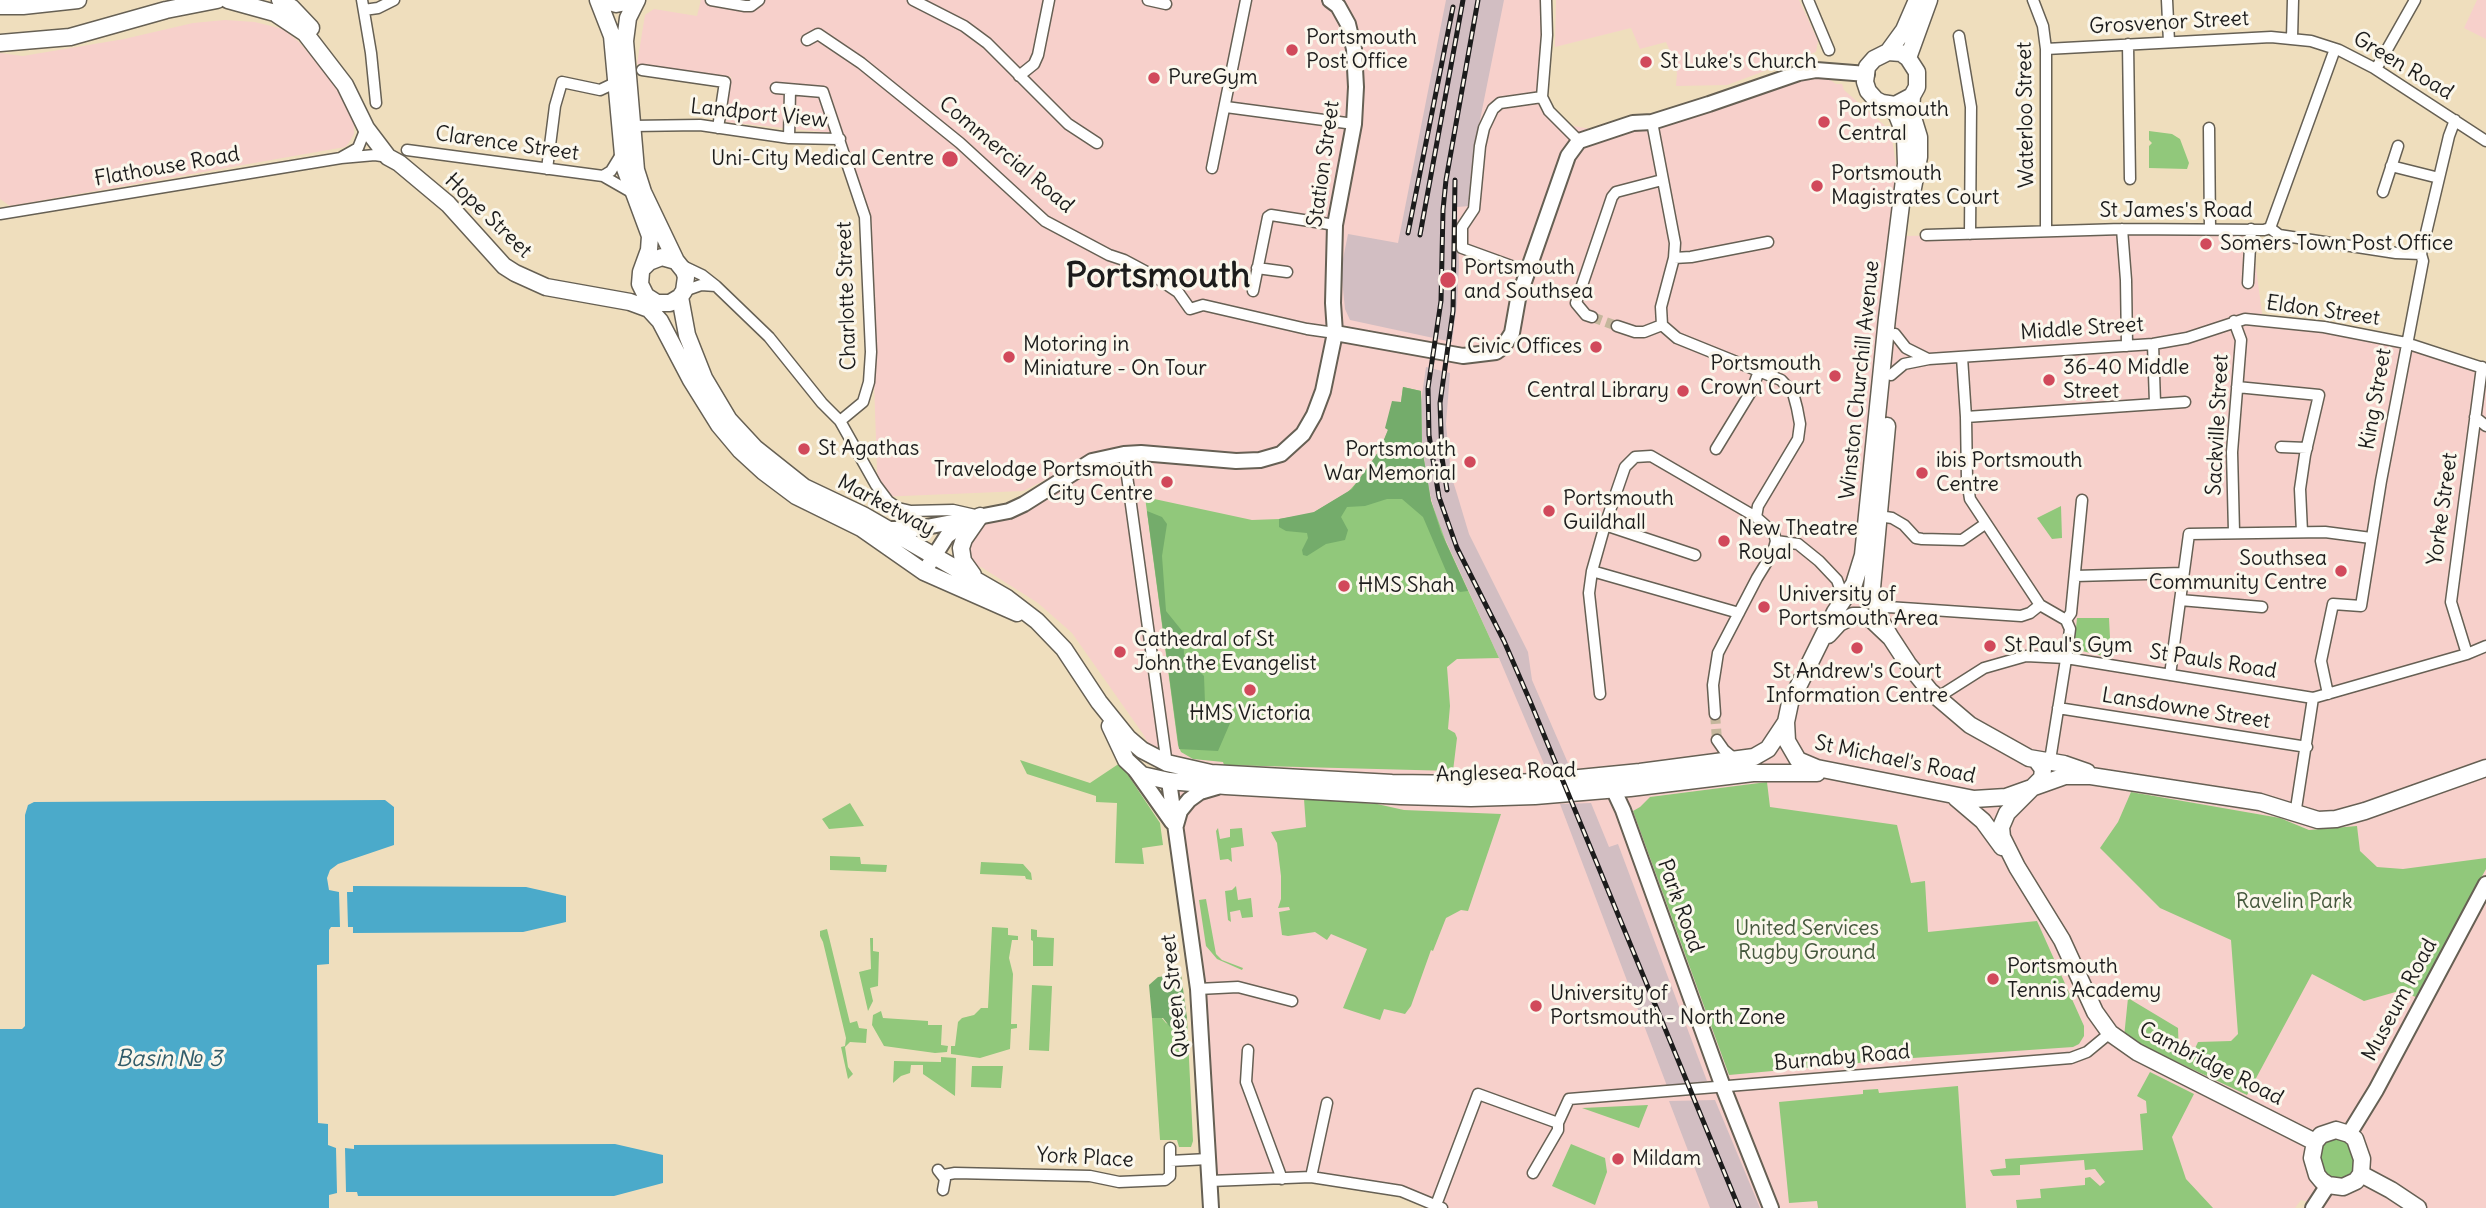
<!DOCTYPE html>
<meta charset="utf-8">
<style>
body{margin:0}
canvas{display:block;background:#efdebd}
</style>
<canvas width="2486" height="1208"></canvas>
<script>
const c = document.querySelector('canvas').getContext('2d');
c.lineJoin = 'round';
function fill(path, color) { c.fillStyle = color; c.fill(path, 'evenodd'); }
const toPath = rows => new Path2D(rows.map(r => 'M' + r).join(''));
function strokePath(path, color, width, dash) { c.strokeStyle = color; c.lineWidth = width; c.lineCap = dash ? 'butt' : 'round'; c.setLineDash(dash || []); c.stroke(path); }
function drawText(font, color, halo, rows, align = 'center') {
  c.font = font + ' Delius,sans-serif'; c.lineWidth = 6; c.setLineDash([]); c.textBaseline = 'middle'; c.strokeStyle = halo; c.fillStyle = color; for (const [text, x, y, turn = 0] of rows) {
    c.save(); c.translate(x, y); c.rotate((+turn || 0) * Math.PI / 180); c.textAlign = isNaN(turn) ? turn : align; if (halo) c.strokeText(text, 0, 0); c.fillText(text, 0, 0); c.restore();
  }
}
const built = toPath([
 [701,0,1546,0,1542,97,1561,124,1603,131,1799,73,1829,79,1836,84,1842,84,1844,90,1891,131,1906,236,2251,229,2263,321,2406,343,2486,370,2486,1208,2319,1208,2316,1204,2301,1200,2295,1208,1442,1208,1401,1191,1311,1177,1210,1181,1204,1066,1169,781,1143,734,1072,633,1038,603,981,567,967,568,968,520,1030,500,1063,471,1023,491,878,497,868,209,842,134,726,122,731,77,637,64,645,15,654,9,697,16],
 [1556,0,1799,0,1818,41,1816,52,1727,85,1676,86,1677,73,1673,58,1666,42,1640,49,1631,28,1555,47],
 [2477,0,2486,0,2486,39,2464,28],
 [225,20,255,22,283,29,299,42,327,74,348,105,354,122,354,134,348,144,345,147,10,206,0,199,0,53,23,56,124,39,193,23]
]);
const industrial = toPath([
 [1446,0,1504,0,1476,140,1478,141,1471,173,1470,206,1457,207,1459,265,1457,304,1452,342,1350,320,1345,309,1341,269,1348,234,1398,243],
 [1426,367,1450,373,1446,424,1451,475,1457,494,1469,534,1528,652,1532,680,1571,770,1547,771,1499,658,1437,521,1427,482,1421,432,1421,402],
 [1591,803,1609,847,1618,844,1707,1081,1667,1086,1560,804],
 [1715,1100,1760,1208,1710,1208,1669,1101]
]);
const green = toPath([
 [2149,131,2172,134,2180,139,2189,163,2187,169,2149,168,2149,146,2152,143,2149,140],
 [1403,387,1421,391,1422,448,1431,501,1446,542,1499,658,1457,659,1447,667,1450,706,1448,729,1455,733,1457,738,1453,771,1224,765,1223,762,1193,759,1181,752,1178,745,1145,497,1252,520,1279,519,1311,514,1348,492,1367,471,1383,443,1398,403,1401,402],
 [2061,506,2062,538,2052,539,2037,518],
 [2077,618,2109,618,2111,658,2074,649],
 [1020,760,1090,783,1120,763,1160,823,1163,845,1142,848,1144,864,1115,863,1117,803,1096,802,1096,796,1027,774],
 [1767,782,1770,807,1897,825,1911,883,1925,881,1928,932,2037,921,2084,1026,2084,1036,2079,1044,2073,1047,1913,1058,1729,1075,1633,811,1640,807,1650,797],
 [2131,792,2280,818,2309,830,2357,826,2360,851,2377,867,2403,869,2486,858,2486,869,2416,997,2399,991,2364,1001,2312,974,2247,1095,2124,1037,2128,998,2178,1028,2179,1056,2190,1059,2198,1042,2231,1041,2238,1034,2231,940,2160,908,2100,848,2118,822],
 [1304,799,1377,804,1404,810,1501,814,1468,911,1461,910,1446,918,1433,951,1431,950,1411,1006,1405,1014,1384,1009,1380,1020,1343,1008,1367,949,1331,934,1327,940,1315,932,1288,936,1282,935,1279,912,1290,910,1289,907,1278,908,1281,899,1281,876,1277,843,1271,832,1306,827],
 [850,803,864,826,829,829,822,819],
 [1218,828,1220,839,1230,837,1230,829,1242,828,1244,846,1231,848,1232,862,1228,859,1220,860,1216,831],
 [830,856,860,857,861,864,887,865,886,872,830,870],
 [981,862,1023,864,1031,873,1032,880,1026,879,1025,876,980,874],
 [1236,886,1238,900,1251,898,1253,917,1242,918,1240,910,1230,912,1231,922,1228,920,1225,891,1232,890],
 [1206,899,1216,954,1222,960,1243,968,1242,970,1217,959,1206,946,1199,900],
 [992,927,1008,928,1008,935,1018,936,1018,940,1012,940,1009,958,1013,974,1011,1024,1017,1024,1017,1028,1011,1029,1010,1049,980,1058,951,1054,951,1046,955,1046,958,1022,962,1018,974,1015,981,1008,988,1008],
 [827,929,850,1023,857,1021,859,1028,867,1029,866,1043,850,1042,845,1047,848,1067,853,1074,848,1079,841,1047,845,1046,846,1038,823,942,820,936,820,931],
 [1031,929,1037,930,1037,937,1054,938,1053,966,1033,966,1033,941,1031,940],
 [870,938,873,938,873,951,879,952,878,986,870,988,873,1001,868,1011,859,972,871,969],
 [1032,985,1052,986,1049,1051,1029,1050],
 [881,1011,883,1018,928,1021,928,1025,942,1025,941,1045,948,1046,947,1052,935,1053,884,1046,872,1025,873,1015],
 [1161,1017,1166,1023,1175,1027,1187,1018,1193,1141,1191,1147,1179,1147,1177,1140,1160,1140,1152,1018],
 [941,1057,956,1058,955,1096,923,1074,923,1065,911,1065,910,1073,901,1076,893,1083,894,1061,941,1062],
 [972,1066,1003,1066,1001,1088,971,1087],
 [2150,1072,2194,1094,2172,1137,2186,1179,2213,1208,2017,1208,2016,1200,2041,1198,2040,1189,2085,1185,2085,1178,2090,1177,2100,1186,2105,1182,2095,1169,2085,1170,2084,1160,2020,1165,2020,1175,1993,1176,1990,1170,2006,1168,2005,1159,2143,1150,2140,1114,2147,1113,2146,1101,2137,1096],
 [1958,1086,1966,1208,1818,1208,1817,1201,1789,1203,1779,1102,1863,1094,1863,1090,1878,1089,1879,1093],
 [1648,1105,1639,1128,1582,1108],
 [2329,1137,2352,1141,2356,1167,2347,1178,2338,1179,2328,1175,2324,1169,2319,1155,2322,1142],
 [1571,1144,1605,1158,1607,1172,1595,1205,1552,1186]
]);
const forest = toPath([
 [1403,387,1421,391,1422,448,1431,501,1441,532,1468,591,1460,592,1452,585,1423,517,1402,499,1387,499,1365,506,1347,507,1341,517,1348,530,1345,540,1326,544,1307,556,1303,555,1302,550,1308,538,1307,533,1286,531,1279,527,1279,519,1314,512,1352,489,1379,451,1388,430,1385,428,1392,401,1401,402],
 [1147,511,1162,517,1167,524,1162,556,1166,611,1183,632,1184,655,1204,676,1205,703,1214,711,1227,715,1231,721,1218,751,1179,749],
 [1181,974,1187,1018,1178,1025,1170,1027,1163,1018,1152,1018,1149,985,1158,977]
]);
const water = toPath([
 [385,800,394,807,394,845,338,864,330,870,327,878,329,890,339,892,340,927,331,927,329,930,329,964,317,965,318,1123,328,1124,328,1145,336,1148,337,1193,329,1195,329,1208,0,1208,0,1029,22,1029,25,1026,25,815,28,805,34,802],
 [353,886,526,887,566,896,566,922,523,932,353,933,353,927,348,927,347,892,353,892],
 [615,1144,663,1155,663,1183,614,1196,358,1196,357,1192,346,1192,345,1148,354,1149,354,1145]
]);
const streetTunnel = toPath([
 [1592,317,1617,326],
 [1715,714,1717,740]
]);
const street = toPath([
 [362,0,371,53,376,103],
 [711,0,745,6,751,6,759,0],
 [913,0,964,26,987,43,1068,124,1097,143],
 [1148,0,1166,4],
 [1808,0,1829,50],
 [2033,0,2043,26,2046,49,2046,231],
 [2167,0,2169,42],
 [364,10,378,8,394,0],
 [1959,36,1971,107,1970,234],
 [2292,38,2293,0],
 [807,40,818,34,861,63,960,143,1045,221,1109,255,1124,260,1154,276,1178,292,1190,309,1203,305,1307,329,1335,333],
 [2128,44,2130,179],
 [2046,49,2271,37,2311,41,2339,50,2374,68,2486,141],
 [2376,69,2415,0],
 [642,70,725,82,718,128],
 [1019,76,1034,64,1038,55,1049,0],
 [776,88,823,92,865,217,871,352,869,382,863,402,840,421],
 [1542,97,1547,35,1546,0],
 [1542,97,1549,111,1579,141],
 [1226,107,1354,124],
 [1652,122,1675,243,1674,258,1661,307,1662,325,1677,338,1781,380,1793,393,1797,408,1800,424,1798,439,1758,506,1756,517],
 [632,126,700,125,789,138,840,139],
 [2209,128,2210,229],
 [789,138,790,90],
 [407,150,603,176,631,192],
 [342,157,358,148,366,128],
 [2391,166,2439,178],
 [1212,168,1246,0],
 [547,169,555,106,562,82,600,90,617,82],
 [603,176,611,171,622,153],
 [2383,192,2398,146],
 [0,214,341,158,375,155,388,157],
 [2270,228,2335,49],
 [2270,228,2279,235,2396,253,2421,254],
 [2122,229,2126,280,2127,346],
 [1926,235,2122,229,2264,230,2270,228],
 [1674,258,1691,257,1768,242],
 [681,265,702,275,716,286,769,337,822,403,840,421,876,485,888,501,898,508,911,511,953,510,975,515],
 [1257,268,1287,272],
 [1528,272,1462,248,1462,227,1474,209,1480,146,1484,128,1493,109,1500,103,1542,97],
 [2248,283,2251,229],
 [684,291,701,285,716,286],
 [1253,291,1268,217,1271,215,1335,225],
 [1592,317,1586,315,1576,303,1612,197,1616,192,1662,180],
 [1617,326,1635,332,1644,332,1662,325],
 [1895,334,1906,348,1928,359],
 [2153,344,2155,403],
 [1962,357,1966,417,1967,480,1970,499,2040,605,2066,620],
 [1891,375,1904,364,1929,359,2153,344,2187,338,2245,319,2324,327,2406,343,2486,369],
 [2237,387,2319,395,2305,455,2300,489,2302,532],
 [1966,417,2185,402],
 [2475,417,2486,426],
 [2281,447,2307,448],
 [1716,449,1752,390,1759,371],
 [1124,454,1167,765],
 [1879,516,1892,518,1904,525,1916,538,1922,539,1962,540,1985,524],
 [1605,525,1695,555],
 [2234,532,2232,452,2241,340,2234,321],
 [1776,541,1798,544,1819,561,1837,580,1841,591,1840,601],
 [1592,571,1739,613],
 [2075,576,2183,573],
 [2180,600,2262,607],
 [1877,611,1888,607,2021,616,2030,613,2040,605],
 [2467,654,2451,602,2482,367],
 [2170,675,2189,534,2325,532,2371,538],
 [1600,694,1589,593,1592,571,1605,525,1625,467,1635,457,1651,456,1756,517,1774,533,1776,541,1773,552,1757,578,1718,653,1713,685,1715,714],
 [2328,694,2321,661,2333,604,2361,606,2381,481,2423,261,2421,254,2449,136,2455,120],
 [1940,700,1943,694,1984,668,2026,656,2066,658,2313,698,2467,654,2486,646],
 [2058,708,2307,747],
 [1717,740,1724,750,1736,760],
 [2041,761,2047,760,2051,754,2067,653,2070,629,2066,620,2071,613,2082,500],
 [2295,815,2313,698],
 [1198,989,1238,987,1292,1001],
 [1248,1050,1246,1082,1282,1179],
 [1170,1148,1170,1161],
 [938,1170,945,1179,943,1190],
 [1533,1173,1558,1130,1558,1123],
 [944,1175,955,1173,1090,1176,1119,1182,1165,1180,1170,1176,1170,1161,1208,1159],
 [1311,1177,1327,1103],
 [1210,1181,1311,1177,1401,1191,1442,1208],
 [1436,1205,1478,1094,1558,1123,1569,1099,2071,1058,2087,1052,2110,1033]
]);
const secondary = toPath([
 [1335,333,1463,356,1496,352,1503,347,1512,333,1518,299,1568,156,1579,141,1633,123,1652,122,1709,104,1799,73,1816,70,1867,74],
 [887,529,916,529,1009,511,1024,504,1092,461,1124,454,1141,453,1236,461,1260,460,1281,454,1303,434,1314,415,1323,391,1335,333,1333,303,1335,225,1354,124,1356,87,1354,49,1348,24,1338,6,1330,0],
 [924,572,947,536,969,520],
 [1136,771,1172,822],
 [1609,780,1623,810,1723,1087,1771,1208],
 [1169,781,1198,989,1211,1208],
 [1176,825,1180,811,1189,800,1200,792,1217,787],
 [2349,1134,2376,1090,2486,884],
 [2313,1208,2328,1185]
]);
const primary = toPath([
 [228,0,275,13,305,33,345,85,366,128,388,157,399,163,448,204,504,266,515,273,546,287,630,302,649,309,660,321,691,380,719,425,740,450,764,472,796,496,861,528,924,572,1017,613],
 [280,0,292,8,311,28],
 [598,0,612,36,624,166,650,236,649,250,641,272,640,284,646,296,657,303,670,303,680,297,684,291,686,277,684,271,676,261,662,257,649,262,644,267],
 [604,0,616,4,636,0],
 [637,0,628,18,625,41,636,170,643,192,676,261],
 [0,6,23,6,78,0],
 [0,43,70,37,166,10,217,0],
 [1888,52,1904,30,1917,0],
 [1908,58,1929,0],
 [1912,96,1895,105,1882,103,1876,100,1868,91,1865,82,1867,67,1874,59,1888,52,1901,53,1908,58,1917,72,1917,87,1912,96,1911,111,1919,137,1919,157,1913,188],
 [1889,105,1897,115,1905,135,1906,164,1887,318,1863,555,1854,584,1835,612,1790,703,1786,722,1787,741,1798,760,1817,768,1974,799,2006,797,2065,776,2091,776,2260,802,2318,820,2336,819,2365,811,2486,768],
 [680,297,687,335,704,378,729,420,755,448,804,487,863,515,1007,598,1037,621,1064,649,1099,702,1128,738,1142,750,1167,763,1211,773,1392,783,1473,784,1539,782,1640,772,1754,757,1768,749,1786,722],
 [1887,426,1872,588,1881,621,1891,638],
 [973,575,963,561,961,548,964,539,980,516],
 [1828,635,1839,623,1853,616,1863,616,1872,620,1891,638,1908,664,1930,691,1970,725,2029,758,2064,764,2087,772],
 [1110,726,1126,760,1142,775,1169,781,1226,786,1401,796,1471,798,1535,796,1630,788,1753,773,1817,773],
 [2037,761,2043,769,2042,778,2007,813,2001,827,2002,837,2017,867,2062,940,2095,1012,2110,1033,2137,1052,2315,1142],
 [1956,798,1983,821,2002,847],
 [2336,1130,2349,1134,2355,1139,2362,1159,2361,1174,2356,1181,2343,1187,2328,1185,2322,1181,2317,1175,2312,1158,2315,1142,2321,1135,2336,1130],
 [2361,1174,2391,1190,2418,1208]
]);
const rail = toPath([
 [1478,0,1446,180,1443,210,1441,301,1428,388,1429,435,1439,497,1457,548,1504,641,1530,701,1739,1208],
 [1408,233,1453,7],
 [1420,235,1463,0],
 [1447,490,1442,458,1440,403,1453,311,1455,180]
]);
const markers = [
 [1292,50,7,"#d1495b"],
 [1646,62,7,"#d1495b"],
 [1154,78,7,"#d1495b"],
 [1824,122,7,"#d1495b"],
 [950,159,9,"#d1495b"],
 [1817,186,7,"#d1495b"],
 [2206,244,7,"#d1495b"],
 [1448,280,9,"#d1495b"],
 [1596,347,7,"#d1495b"],
 [1009,357,7,"#d1495b"],
 [1835,376,7,"#d1495b"],
 [2049,380,7,"#d1495b"],
 [1683,391,7,"#d1495b"],
 [804,449,7,"#d1495b"],
 [1470,462,7,"#d1495b"],
 [1922,473,7,"#d1495b"],
 [1167,482,7,"#d1495b"],
 [1549,511,7,"#d1495b"],
 [1724,541,7,"#d1495b"],
 [2341,571,7,"#d1495b"],
 [1344,586,7,"#d1495b"],
 [1764,607,7,"#d1495b"],
 [1990,646,7,"#d1495b"],
 [1857,648,7,"#d1495b"],
 [1120,652,7,"#d1495b"],
 [1250,690,7,"#d1495b"],
 [1993,979,7,"#d1495b"],
 [1536,1006,7,"#d1495b"],
 [1618,1159,7,"#d1495b"]
];
const streetNames = [
 ["Grosvenor Street",2169,23,-3],
 ["Green Road",2403,66,31],
 ["Landport View",759,114,6],
 ["Waterloo Street",2026,115,-91],
 ["Clarence Street",507,144,8],
 ["Commercial Road",1006,155,40],
 ["Station Street",1324,164,-82],
 ["Flathouse Road",167,167,-10],
 ["St James's Road",2176,211],
 ["Hope Street",488,216,44],
 ["Charlotte Street",847,296,-92],
 ["Eldon Street",2323,311,8],
 ["Middle Street",2082,329,-4],
 ["Winston Churchill Avenue",1860,380,-84],
 ["King Street",2376,399,-80],
 ["Sackville Street",2218,425,-87],
 ["Marketway",886,506,28],
 ["Yorke Street",2443,509,-82],
 ["St Pauls Road",2213,662,9],
 ["Lansdowne Street",2186,709,9],
 ["St Michael's Road",1895,760,12],
 ["Anglesea Road",1506,773,-2],
 ["Park Road",1680,906,70],
 ["Queen Street",1175,996,-96],
 ["Museum Road",2400,1000,-62],
 ["Burnaby Road",1842,1058,-5],
 ["Cambridge Road",2211,1064,27],
 ["York Place",1085,1158,3]
];
const poiNames = [
 ["Portsmouth",1306,38],
 ["Post Office",1306,62],
 ["St Luke's Church",1660,62],
 ["PureGym",1168,78],
 ["Portsmouth",1838,110],
 ["Central",1838,134],
 ["Uni-City Medical Centre",934,159,"right"],
 ["Portsmouth",1831,174],
 ["Magistrates Court",1831,198],
 ["Somers Town Post Office",2220,244],
 ["Portsmouth",1464,268],
 ["and Southsea",1464,292],
 ["Motoring in",1023,345],
 ["Miniature - On Tour",1023,369],
 ["Civic Offices",1582,347,"right"],
 ["Portsmouth",1821,364,"right"],
 ["Crown Court",1821,388,"right"],
 ["36-40 Middle",2063,368],
 ["Street",2063,392],
 ["Central Library",1669,391,"right"],
 ["St Agathas",818,449],
 ["Portsmouth",1456,450,"right"],
 ["War Memorial",1456,474,"right"],
 ["ibis Portsmouth",1936,461],
 ["Centre",1936,485],
 ["Travelodge Portsmouth",1153,470,"right"],
 ["City Centre",1153,494,"right"],
 ["Portsmouth",1563,499],
 ["Guildhall",1563,523],
 ["New Theatre",1738,529],
 ["Royal",1738,553],
 ["Southsea",2327,559,"right"],
 ["Community Centre",2327,583,"right"],
 ["HMS Shah",1358,586],
 ["University of",1778,595],
 ["Portsmouth Area",1778,619],
 ["Cathedral of St",1134,640],
 ["John the Evangelist",1134,664],
 ["St Paul's Gym",2004,646],
 ["St Andrew's Court",1857,672,"center"],
 ["Information Centre",1857,696,"center"],
 ["HMS Victoria",1250,714,"center"],
 ["Portsmouth",2007,967],
 ["Tennis Academy",2007,991],
 ["University of",1550,994],
 ["Portsmouth - North Zone",1550,1018],
 ["Mildam",1632,1159]
];
const parkNames = [
 ["Ravelin Park",2294,902],
 ["United Services",1807,929],
 ["Rugby Ground",1807,953]
];
const waterNames = [
 ["Basin № 3",169,1059]
];
const townNames = [
 ["Portsmouth",1158,277]
];
fill(built, '#f7d0cb');
fill(industrial, '#d2bec2');
fill(green, '#91c87b');
fill(forest, '#74ac6b');
fill(water, '#4baaca');
strokePath(streetTunnel, '#c5b79d', 10, [10, 5]);
strokePath(street, '#666054', 13);
strokePath(secondary, '#666054', 18);
strokePath(primary, '#666054', 19);
strokePath(street, '#fff', 10);
strokePath(secondary, '#fff', 14);
strokePath(primary, '#fff', 16);
strokePath(rail, '#1c1c1c', 5);
strokePath(rail, '#fbf7ec', 2.5, [8]);
for (const [x, y, r, color] of markers) { const dot = new Path2D(); dot.arc(x, y, r, 0, 2 * Math.PI); c.fillStyle = color; c.fill(dot); strokePath(dot, '#fbf7ec', 2.5); }
drawText('21px', '#1c1c1c', '#fbf7ec', streetNames);
drawText('21px', '#1c1c1c', '#fbf7ec', poiNames, 'left');
drawText('21px', '#45583d', '#fbf7ec', parkNames);
drawText('italic 23px', '#315c6a', '#fbf7ec', waterNames);
drawText('bold 35px', '#1c1c1c', '#fbf7ec', townNames);
</script>
